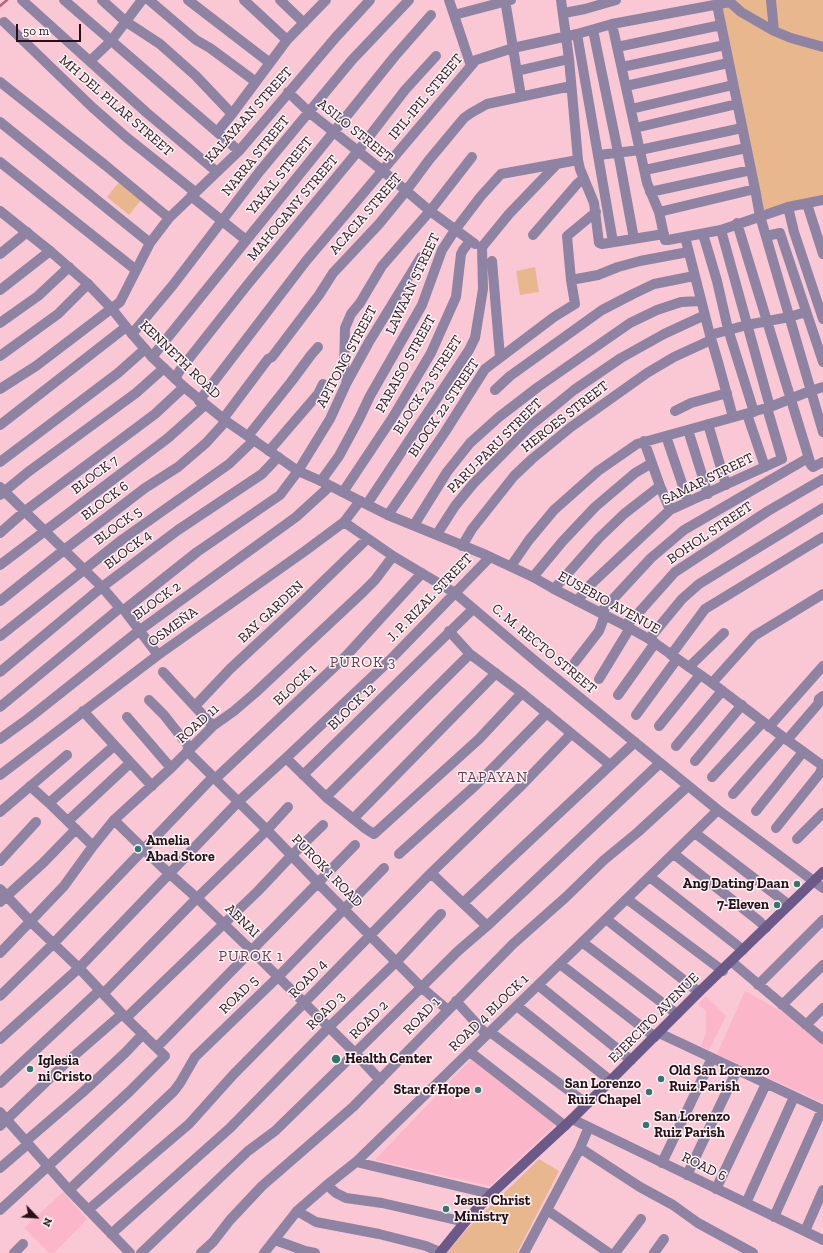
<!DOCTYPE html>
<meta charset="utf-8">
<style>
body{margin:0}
#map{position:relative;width:823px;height:1253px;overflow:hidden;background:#fac8d5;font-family:"Zilla Slab",serif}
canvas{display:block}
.north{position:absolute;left:16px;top:1197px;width:40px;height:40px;-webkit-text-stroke:3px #fdf6f8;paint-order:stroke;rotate:115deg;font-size:11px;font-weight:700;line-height:16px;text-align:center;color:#271118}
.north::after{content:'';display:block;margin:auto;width:14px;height:18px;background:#271118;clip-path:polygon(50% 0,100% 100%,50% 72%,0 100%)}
.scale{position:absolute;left:16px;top:24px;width:65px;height:18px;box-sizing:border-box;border:2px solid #271118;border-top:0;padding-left:5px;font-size:12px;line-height:14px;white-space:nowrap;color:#271118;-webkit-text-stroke:3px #fdf6f8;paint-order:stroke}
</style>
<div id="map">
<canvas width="823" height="1253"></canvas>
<div class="north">N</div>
<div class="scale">50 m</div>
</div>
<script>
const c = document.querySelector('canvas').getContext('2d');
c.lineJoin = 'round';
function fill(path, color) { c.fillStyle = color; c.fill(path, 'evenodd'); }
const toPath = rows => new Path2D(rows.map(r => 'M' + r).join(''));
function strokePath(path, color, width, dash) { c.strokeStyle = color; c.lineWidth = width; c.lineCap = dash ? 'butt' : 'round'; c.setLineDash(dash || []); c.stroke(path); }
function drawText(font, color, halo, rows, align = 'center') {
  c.font = font + ' "Zilla Slab",serif'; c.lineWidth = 3; c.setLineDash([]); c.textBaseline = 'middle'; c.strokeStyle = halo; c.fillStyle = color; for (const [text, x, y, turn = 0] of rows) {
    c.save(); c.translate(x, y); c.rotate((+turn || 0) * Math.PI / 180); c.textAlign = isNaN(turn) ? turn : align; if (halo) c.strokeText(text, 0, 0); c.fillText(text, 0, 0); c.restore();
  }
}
const built = toPath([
 [745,991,786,1014,823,1043,823,1103,717,1054],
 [706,996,726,1016,709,1050,701,1046,706,1033,706,1011,698,1004],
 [473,1057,557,1123,490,1186,375,1160],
 [63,1192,87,1219,54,1253,49,1253,24,1228]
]);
const green = toPath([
 [732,0,823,0,823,196,762,210,722,8],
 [120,181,142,199,129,215,107,197],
 [535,267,539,292,520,295,516,271],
 [539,1159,559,1171,517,1253,447,1253,466,1230]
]);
const stream = toPath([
 [0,6,7,0]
]);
const minor = toPath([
 [22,0,147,113,217,172],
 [64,0,239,151],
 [102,0,125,21,160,44,196,76,232,114],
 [149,0,196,40,210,48,256,82],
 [188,0,270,63],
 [244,0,287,40],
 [280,0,304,23],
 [449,0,471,66],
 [505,0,521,96],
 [561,0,569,59,578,160,580,169,594,203,599,243,602,244,664,234],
 [771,0,774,31],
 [730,2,741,12,774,31,791,38,823,47],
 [717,5,755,189],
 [564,13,585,9,616,0],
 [454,15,511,0],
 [4,22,92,107,126,137,195,192],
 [612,24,647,183,659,212,665,240,668,240,721,230,788,207,823,200],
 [593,30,618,152,634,239],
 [577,34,613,242],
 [617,47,721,25],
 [90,61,111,41,142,0],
 [622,67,725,45],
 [517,71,569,59],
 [0,82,105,165,169,218],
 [626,86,728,63],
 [288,92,310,113,383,171,430,211,475,244],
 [631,109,733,85],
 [0,122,150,243],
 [635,128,737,104],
 [217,132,232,114,287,40,326,0],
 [599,155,640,150,742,128],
 [0,162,136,270],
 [645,170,746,148],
 [650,192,751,170],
 [191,196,246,240],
 [807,204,823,254],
 [788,207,794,232,823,319],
 [659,212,755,189,760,216,823,432],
 [737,223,811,465,813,467,823,462],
 [721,230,770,407],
 [703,234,717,281,728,329,754,412],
 [533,235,577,184,584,178],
 [766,236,780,233,823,362],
 [685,237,710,335,718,362,733,417],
 [482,247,509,214,557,164],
 [0,254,27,232],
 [492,261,500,357],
 [571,280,567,236,596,212],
 [0,290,50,251],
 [0,323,38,296,69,267],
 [132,334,173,285,260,171,352,60,409,0],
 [710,335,747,325,789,317,806,312],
 [0,356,58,314,88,284],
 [152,357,395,56,431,15],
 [175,379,180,370,248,284,358,151,405,90,436,56],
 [347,382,344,373,345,328,351,314,360,303,382,266,430,211,472,157],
 [0,389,36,366,120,302,150,243,169,218,239,151,336,37,370,0],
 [495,390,510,376,602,310,633,294,654,284,694,276],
 [199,401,306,261,476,60,513,48,577,34,612,24,730,2],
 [675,411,691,403,727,393],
 [747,414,765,467],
 [223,419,268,359,272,357,319,295,333,273,379,224,406,191,429,160,464,118,471,113,487,104,571,86],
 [708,424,726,485],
 [0,425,126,327],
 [688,430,708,494],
 [248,436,291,382,311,355,318,347],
 [666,436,688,501],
 [644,441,660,486,670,510],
 [269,451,318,394,323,384],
 [0,462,118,373,145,349],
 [321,481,339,456,359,419,370,396,422,305,442,250,455,230,481,196,501,174,578,160],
 [0,487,102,587,120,608,124,610,158,655],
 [343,492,393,417,431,353,456,297,461,254,463,250,470,241],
 [0,495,28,472,136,393,164,368],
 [367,504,469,350,475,338,483,289,482,247],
 [388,515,445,432,485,369,554,317,575,304,571,280,598,275,618,267,640,261,688,252],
 [344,522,393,556,455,593,540,665,718,810,823,888],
 [414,525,447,472,470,443,499,417,538,387,630,323,657,310,681,302,701,301],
 [0,533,25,511,155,414,184,387],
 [437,534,455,506,473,484,531,425,557,404,574,390,621,358,664,334,705,315],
 [462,546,472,529,514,476,532,459,571,427,647,373,674,357,711,340],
 [0,565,168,438,205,405],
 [511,566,529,540,554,510,598,471,637,444,770,407,810,391,823,387],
 [533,577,562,542,595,507,635,473,652,463],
 [554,589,599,538,624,514,660,486],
 [0,601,64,550,145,488,178,467,206,443,226,421],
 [577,601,591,584,670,510,782,459,767,408],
 [124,610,197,552,280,495,298,471,330,419,347,382,369,342,421,257],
 [601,612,651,558,684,530,808,458],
 [624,625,633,619,675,572,768,511,823,479],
 [449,631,470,654,522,693,610,765],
 [0,636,123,539,229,464,254,440],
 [649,639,682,599,699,584,823,508],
 [671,655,705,609,823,537],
 [575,662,599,631,605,615],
 [689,667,724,633],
 [0,672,102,587,178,530,262,474,278,457],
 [163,672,213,726],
 [599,679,630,628],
 [712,683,754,636,823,594],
 [618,695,655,643],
 [149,700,164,715,190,748],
 [195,706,230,669,302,602,367,539],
 [0,707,120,608],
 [83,711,152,786],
 [636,715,677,659],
 [127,717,171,768],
 [659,726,700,675],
 [769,727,823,666],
 [0,739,29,718,140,630,296,517,330,486],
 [787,740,818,704,819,699,823,696],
 [676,746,722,691],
 [187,751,267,830,318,883,421,987,448,1010],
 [286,758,326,797,366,829,374,834,479,739,522,693],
 [695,761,742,705],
 [0,775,158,655,305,551,344,522,360,501],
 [303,775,473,609],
 [712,777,763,722],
 [215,779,346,656,422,573],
 [30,786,49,803,93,846],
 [733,794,783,737],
 [326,797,470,654],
 [49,803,114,746],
 [756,811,803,752],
 [0,812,67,755],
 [353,819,496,673],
 [114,820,162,867,197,898,252,951,355,1053,380,1080],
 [68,821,130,763],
 [776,828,820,773,823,765],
 [695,833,789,905],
 [797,839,823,813],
 [399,854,476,785,547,713],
 [674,854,759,921,766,928],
 [0,861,36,822],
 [431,873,487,926],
 [650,877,743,950],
 [0,889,31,922,79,968,126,1018,165,1056,129,1092,0,1210],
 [627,899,723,971],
 [0,902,43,863,76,829],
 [463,903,635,742],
 [606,919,699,992],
 [582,942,677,1014],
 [0,953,64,886,93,846,114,820,171,768,213,726,234,711,255,693,363,592,375,580,393,556],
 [732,962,823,1039],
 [560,964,655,1037],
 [538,985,631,1060],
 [758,985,823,920],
 [103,994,197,898,267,830,288,807],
 [0,996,53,944,213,777],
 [456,1001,487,1035],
 [782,1005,823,965],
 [517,1006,611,1081],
 [126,1018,258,891,292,855,323,825],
 [806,1025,823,1008],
 [490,1032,587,1104],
 [659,1033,823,1110],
 [0,1039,79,968,239,801,286,758,390,660,490,557],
 [157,1047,355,845],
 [470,1052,565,1126],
 [0,1083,100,990],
 [0,1112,69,1190,130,1253],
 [572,1119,823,1240],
 [0,1126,69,1060,122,1014],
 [26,1141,83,1092,125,1053,143,1034],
 [580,1148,640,1187,673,1205,698,1223,753,1253],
 [356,1162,491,1194],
 [662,1163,712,1058],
 [0,1168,28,1144],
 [687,1175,737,1070],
 [327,1185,336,1193,346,1198,382,1203,465,1222],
 [716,1189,766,1084],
 [69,1190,174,1091,180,1083,195,1057,278,977,384,868],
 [746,1203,794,1097],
 [88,1210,189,1124,233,1075,304,1003,431,873,519,788,571,734],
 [547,1210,609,1253],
 [297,1211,316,1222,379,1234,426,1246,440,1252],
 [774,1217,822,1110],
 [805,1231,823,1190],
 [111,1234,230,1128,329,1027,397,961,441,914],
 [275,1240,305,1251,315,1253],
 [14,1253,23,1244],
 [141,1253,248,1151,275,1131,355,1053,458,951,487,926,660,763],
 [201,1253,213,1242,230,1220,262,1186,353,1107,513,944,566,897,604,860,638,832,688,786],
 [264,1253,297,1211,327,1185,356,1162,718,810],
 [524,1253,580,1148,589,1127],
 [615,1253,641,1219],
 [654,1253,664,1239]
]);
const tertiary = toPath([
 [0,211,50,251,88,284,112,309,132,334,152,357,184,387,226,421,278,457,298,471,321,481,360,501,388,515,486,555,533,577,554,589,624,625,649,639,712,683,783,737,823,766]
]);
const secondary = toPath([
 [440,1253,465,1222,491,1194,572,1119,699,992,823,872]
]);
const markers = [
 [138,849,4,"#32776c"],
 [797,884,4,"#32776c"],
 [777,905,4,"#32776c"],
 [336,1059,5,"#32776c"],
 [30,1069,4,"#32776c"],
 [661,1079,4,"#32776c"],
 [478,1090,4,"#32776c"],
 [649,1092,4,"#32776c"],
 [646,1125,4,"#32776c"],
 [446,1209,4,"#32776c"]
];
const streetNames = [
 ["IPIL-IPIL STREET",426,97,-50],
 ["MH DEL PILAR STREET",116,106,41],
 ["KALAYAAN STREET",249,115,-48],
 ["ASILO STREET",355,131,39],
 ["NARRA STREET",256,156,-51],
 ["YAKAL STREET",280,176,-51],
 ["MAHOGANY STREET",293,208,-50],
 ["ACACIA STREET",366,214,-49],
 ["LAWAAN STREET",413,284,-65],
 ["APITONG STREET",347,357,-62],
 ["KENNETH ROAD",180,360,44],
 ["PARAISO STREET",406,364,-61],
 ["BLOCK 23 STREET",428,385,-57],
 ["BLOCK 22 STREET",444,408,-56],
 ["HEROES STREET",565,417,-38],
 ["PARU-PARU STREET",495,446,-45],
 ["BLOCK 7",95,475,-37],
 ["SAMAR STREET",708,479,-26],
 ["BLOCK 6",105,501,-37],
 ["BLOCK 5",118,526,-36],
 ["BOHOL STREET",710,533,-34],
 ["BLOCK 4",128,550,-37],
 ["J. P. RIZAL STREET",430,598,-46],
 ["BLOCK 2",157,601,-36],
 ["EUSEBIO AVENUE",609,603,29],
 ["BAY GARDEN",271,612,-43],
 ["OSMEÑA",173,627,-36],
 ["C. M. RECTO STREET",544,649,40],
 ["BLOCK 1",295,685,-43],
 ["BLOCK 12",352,707,-44],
 ["ROAD 11",198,724,-42],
 ["PUROK 1 ROAD",327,871,46],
 ["ABNAI",242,921,44],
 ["ROAD 4",308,979,-46],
 ["ROAD 5",239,995,-44],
 ["ROAD 3",326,1011,-45],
 ["ROAD 4 BLOCK 1",489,1013,-44],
 ["ROAD 1",422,1016,-46],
 ["EJERCITO AVENUE",654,1018,-45],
 ["ROAD 2",369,1020,-45],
 ["ROAD 6",704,1167,26]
];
const poiNames = [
 ["Amelia",146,841],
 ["Abad Store",146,857],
 ["Ang Dating Daan",789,884,"right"],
 ["7-Eleven",769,905,"right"],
 ["Health Center",345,1059],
 ["Iglesia",38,1061],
 ["ni Cristo",38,1077],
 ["Old San Lorenzo",669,1071],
 ["Ruiz Parish",669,1087],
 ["San Lorenzo",641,1084,"right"],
 ["Ruiz Chapel",641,1100,"right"],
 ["Star of Hope",470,1090,"right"],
 ["San Lorenzo",654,1117],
 ["Ruiz Parish",654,1133],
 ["Jesus Christ",454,1201],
 ["Ministry",454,1217]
];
const neighbourhoodNames = [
 ["PUROK 3",363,663],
 ["TAPAYAN",493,778],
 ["PUROK 1",251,957]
];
fill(built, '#fcb6c9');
fill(green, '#e8b78e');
strokePath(stream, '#b7657e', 2.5);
strokePath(minor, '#8e83a3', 10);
strokePath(tertiary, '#8e83a3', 10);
strokePath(secondary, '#6b5a88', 10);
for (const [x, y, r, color] of markers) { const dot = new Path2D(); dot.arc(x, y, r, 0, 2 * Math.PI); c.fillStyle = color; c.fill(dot); strokePath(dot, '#fdf6f8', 1.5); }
drawText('14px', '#271118', '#fdf6f8', streetNames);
drawText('bold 14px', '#271118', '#fdf6f8', poiNames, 'left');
c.letterSpacing = '1px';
drawText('15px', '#6c3949', '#fdf6f8', neighbourhoodNames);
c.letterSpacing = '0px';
</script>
